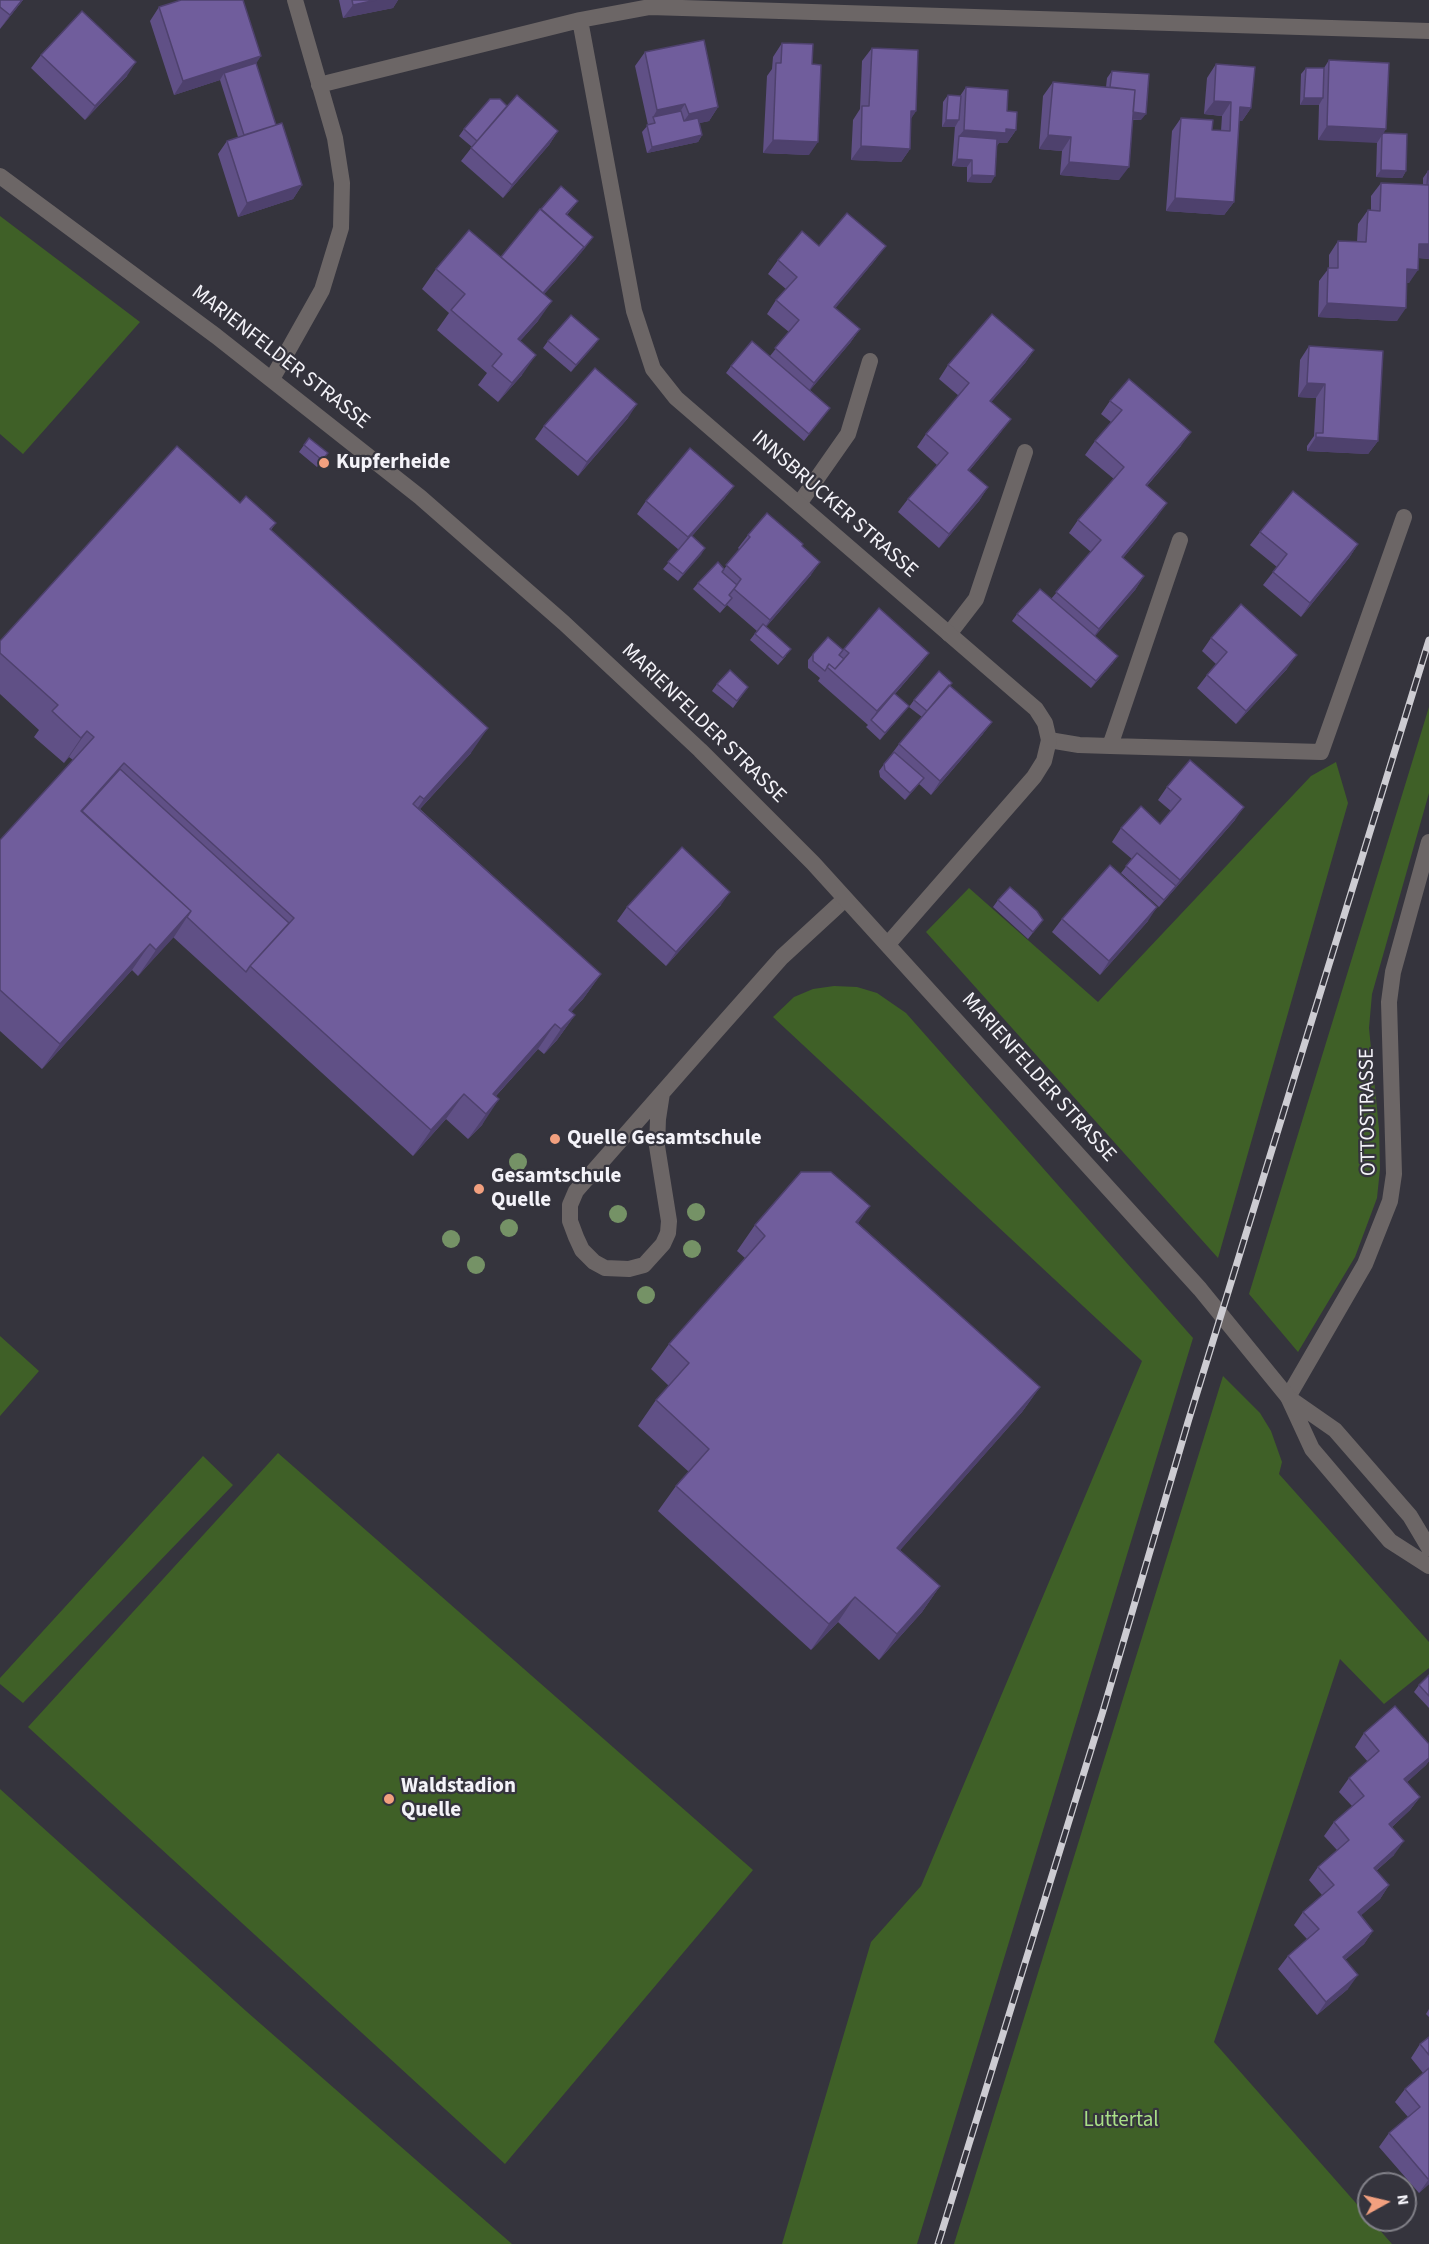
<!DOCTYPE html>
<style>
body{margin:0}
#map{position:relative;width:1429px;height:2244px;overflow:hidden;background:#35343d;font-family:"Source Sans 3",sans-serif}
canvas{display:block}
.north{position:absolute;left:1357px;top:2172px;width:60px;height:60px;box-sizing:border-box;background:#35343d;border:2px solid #818088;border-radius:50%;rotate:82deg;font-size:16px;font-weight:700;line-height:24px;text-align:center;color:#f4f3f9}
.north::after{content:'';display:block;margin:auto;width:21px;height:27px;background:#f2a07f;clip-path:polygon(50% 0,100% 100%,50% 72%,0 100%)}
</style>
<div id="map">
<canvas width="1429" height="2244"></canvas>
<div class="north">N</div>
</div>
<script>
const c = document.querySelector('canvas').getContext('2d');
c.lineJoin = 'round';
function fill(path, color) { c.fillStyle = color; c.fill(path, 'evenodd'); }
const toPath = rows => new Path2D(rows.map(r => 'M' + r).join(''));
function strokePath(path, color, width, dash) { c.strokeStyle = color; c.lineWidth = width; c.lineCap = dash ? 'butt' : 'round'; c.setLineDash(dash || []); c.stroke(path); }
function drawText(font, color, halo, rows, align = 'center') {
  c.font = font + ' "Source Sans 3",sans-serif'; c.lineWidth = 4.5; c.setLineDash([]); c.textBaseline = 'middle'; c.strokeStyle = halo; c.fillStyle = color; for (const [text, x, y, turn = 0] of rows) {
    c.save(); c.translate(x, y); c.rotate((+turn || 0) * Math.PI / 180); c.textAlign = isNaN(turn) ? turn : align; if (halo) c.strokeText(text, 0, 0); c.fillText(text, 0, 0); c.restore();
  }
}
const green = toPath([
 [0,216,140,322,23,454,0,434],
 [1429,707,1429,793,1372,994,1369,1028,1379,1129,1380,1169,1377,1198,1355,1257,1298,1352,1249,1294],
 [1336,762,1348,803,1218,1258,926,932,969,888,1098,1002,1311,776],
 [834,986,857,987,877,993,906,1013,1193,1338,917,2244,782,2244,871,1942,921,1886,1142,1361,773,1017,794,997,813,989],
 [0,1336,39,1371,0,1416],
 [1223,1376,1260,1413,1271,1431,1282,1462,1279,1474,1429,1642,1429,1668,1384,1704,1340,1659,1214,2042,1392,2244,954,2244],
 [278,1453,753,1870,505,2164,28,1727],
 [203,1456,233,1485,23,1703,0,1684,0,1678],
 [0,1789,246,2011,512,2244,0,2244]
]);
const service = toPath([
 [799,504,848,434,870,361],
 [949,634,976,599,1025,452],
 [1049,740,1079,745,1110,746,1321,752,1404,517],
 [1110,746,1180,540],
 [662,1093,658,1119,657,1146,669,1221,668,1233,663,1244,644,1265,629,1269,605,1268,594,1262,582,1250,576,1237,570,1221,570,1205,576,1191,712,1036,782,957,845,899],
 [1288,1397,1365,1264,1390,1201,1394,1174,1389,1002,1393,972,1429,842]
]);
const minor = toPath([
 [580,20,634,311,653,369,676,398,1036,709,1045,723,1049,740,1044,761,1034,777,888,944],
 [319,85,580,20,650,7,1429,31],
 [0,176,216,336,420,497,564,623,700,750,813,863,1200,1289,1288,1397,1312,1449,1390,1541,1429,1566],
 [272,379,322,290,341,228,342,183,335,138,295,0],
 [1289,1398,1335,1430,1410,1516,1429,1548]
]);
const rail = toPath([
 [938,2244,1103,1711,1188,1422,1429,640]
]);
const trees = [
 [518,1162],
 [696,1212],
 [618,1214],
 [509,1228],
 [451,1239],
 [692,1249],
 [476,1265],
 [646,1295]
];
const wall = toPath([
 [0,0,23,0,0,29],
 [339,0,398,0,393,8,343,18],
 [159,7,256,63,276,125,302,185,293,199,238,217,218,154,227,141,238,137,220,80,174,95,150,21],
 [782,43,809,155,763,153,767,76,772,69,773,57],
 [872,48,916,111,911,118,910,149,901,162,851,160,853,120,860,109,862,61],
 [645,52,718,107,709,121,699,123,702,135,698,142,647,153,642,132,648,125,635,66],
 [41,55,127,76,85,120,31,68],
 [1329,60,1386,129,1383,133,1406,171,1402,178,1376,177,1377,142,1318,140,1319,105,1300,105,1301,74,1306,68,1324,68],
 [1216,64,1251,108,1242,121,1239,121,1234,202,1224,215,1166,211,1172,131,1181,118,1212,130,1221,131,1222,116,1204,114,1207,78],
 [1112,71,1141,120,1133,120,1119,180,1060,175,1062,151,1039,149,1043,96,1053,82,1106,87,1107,78],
 [966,87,1007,111,1016,130,1007,143,999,143,997,145,991,183,967,182,967,167,952,166,955,126,955,127,942,127,943,102,948,95,960,96],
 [507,106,558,131,549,145,503,198,461,161,472,147,459,136,464,129],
 [1428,171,1429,171,1429,259,1418,258,1409,283,1407,283,1397,321,1318,317,1319,281,1329,268,1329,255,1338,241,1357,242,1358,224,1368,210,1371,210,1371,196,1381,183,1423,185,1423,178],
 [578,201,567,215,593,237,575,260,544,294,538,321,520,341,522,375,498,402,478,385,487,373,437,330,449,313,422,289,436,269,501,257],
 [819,246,876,259,835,308,860,329,850,343,810,390,830,408,804,441,726,373,731,366,770,356,789,332,767,314,776,300,786,289,768,274,778,260],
 [599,339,571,372,543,348,548,341],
 [1309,346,1378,441,1368,454,1307,451,1307,446,1314,436,1316,398,1298,397,1300,360],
 [1034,350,1025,363,991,402,1001,432,969,471,988,487,979,501,939,548,898,512,908,499,937,465,917,447,926,434,959,396,939,379,948,365],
 [1110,401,1181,446,1147,486,1157,517,1123,558,1144,576,1135,590,1095,636,1113,663,1091,688,1012,621,1017,614,1051,599,1091,552,1069,533,1078,520,1114,479,1085,455,1095,441,1111,422,1101,414],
 [628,418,578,476,535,439,544,426],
 [309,438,328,453,317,467,299,452],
 [734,486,724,499,692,536,705,548,678,581,663,569,679,550,637,514,646,501],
 [240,503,276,523,271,530,471,753,420,809,601,974,583,999,571,1012,575,1015,557,1040,544,1054,538,1049,496,1096,482,1125,468,1139,446,1119,413,1156,173,937,138,976,132,970,42,1069,0,1031,0,840,73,760,69,757,64,763,34,737,39,730,0,694,0,641],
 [1260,532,1358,544,1349,558,1301,617,1263,585,1277,567,1250,545],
 [748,535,802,546,811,575,766,627,786,656,778,665,750,640,757,631,727,605,720,613,693,589,698,583,724,569,740,550,738,548],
 [879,608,929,653,919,666,895,694,909,706,880,740,866,727,868,725,818,681,820,678,808,668,808,660,813,654,843,650],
 [1211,638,1287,669,1236,724,1197,688,1207,675,1216,664,1202,651],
 [717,684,748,687,733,708,712,691],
 [950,686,992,722,982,735,931,795,919,784,905,800,880,777,879,771,899,744,922,717,909,707,914,700],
 [1167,787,1235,820,1159,907,1121,873,1132,859,1112,842,1121,828,1160,824,1171,811,1158,800],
 [998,900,1043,920,1028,939,993,907],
 [721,905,666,966,617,921,627,907],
 [1062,919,1148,921,1100,975,1052,932],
 [858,1223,1040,1387,1022,1412,900,1550,940,1586,922,1612,879,1660,838,1622,811,1650,658,1511,676,1486,689,1472,638,1426,656,1400,669,1386,651,1369,669,1344,745,1258,737,1251,755,1225],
 [1429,1675,1429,1708,1414,1692,1419,1685],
 [1364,1733,1429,1744,1429,1761,1426,1765,1407,1782,1420,1797,1410,1810,1392,1827,1394,1855,1376,1871,1389,1885,1380,1899,1361,1915,1373,1931,1364,1944,1345,1960,1348,1989,1317,2015,1278,1969,1288,1956,1307,1939,1294,1925,1303,1912,1322,1895,1309,1880,1318,1867,1337,1850,1324,1836,1334,1822,1352,1806,1339,1792,1349,1778,1368,1762,1355,1747],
 [1429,2009,1429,2017,1426,2014],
 [1429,2037,1429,2184,1419,2193,1379,2147,1389,2133,1408,2117,1395,2102,1405,2089,1423,2073,1411,2058,1420,2044]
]);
const shadedWall = toPath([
 [22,0,23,0,0,29,10,15],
 [376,0,398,0,393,8,343,18,353,5],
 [261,56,252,70,224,73,220,80,174,95,183,81],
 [136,62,127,76,85,120,95,106],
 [1304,98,1323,98,1319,105,1300,105],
 [1214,101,1231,102,1222,116,1204,114],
 [685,104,676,118,653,117,657,110],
 [718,107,709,121,679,128,689,114],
 [1240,107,1251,108,1242,121,1231,121],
 [911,111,916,111,907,125],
 [1129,112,1146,114,1141,120,1124,119],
 [946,120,959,120,955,127,942,127],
 [1327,126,1386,129,1377,143,1318,140],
 [1006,129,1016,130,1007,143,999,143,997,146,959,136,964,130],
 [558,131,549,145,503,198,512,185],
 [702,135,698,142,647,153,652,147],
 [1048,135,1071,137,1062,151,1039,149],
 [773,140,818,142,809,155,763,153],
 [861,146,910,149,901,162,851,160],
 [957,159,972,160,967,167,952,166],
 [1069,162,1129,167,1119,180,1060,175],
 [1381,170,1406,171,1402,178,1376,177],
 [972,175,995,176,991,183,967,182],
 [302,185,293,199,238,217,247,203],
 [1175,198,1234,202,1224,215,1166,211],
 [593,237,575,260,528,312,538,299],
 [1419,244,1429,244,1429,259,1409,257],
 [886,246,876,259,825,321,834,307],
 [1407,269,1418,270,1409,283,1398,283],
 [552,301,538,321,504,359,518,339],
 [1327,303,1406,308,1397,321,1318,317],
 [860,329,850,343,805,396,814,383],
 [599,339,594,346,571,372,576,365],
 [1034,350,1025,363,981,414,990,401],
 [536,355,522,375,498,402,512,383],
 [1307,383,1325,384,1316,398,1298,397],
 [637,404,628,418,578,476,587,462],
 [1011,419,1001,432,959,483,968,470],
 [1191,432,1181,446,1136,498,1146,485],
 [1316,437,1378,441,1368,454,1307,451],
 [734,486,724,499,679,551,688,537],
 [988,487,979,501,939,548,949,534],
 [1167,503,1157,517,1113,570,1122,557],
 [1358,544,1349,558,1301,617,1310,603],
 [705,548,701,555,678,581,683,574],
 [820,562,811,575,760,634,770,620],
 [1144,576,1135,590,1090,642,1099,629],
 [929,653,919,666,871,721,877,711],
 [1297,655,1287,669,1236,724,1246,711],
 [1118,656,1113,663,1091,688,1096,681],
 [909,706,904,712,880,740,885,733],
 [992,722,982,735,931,795,940,781],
 [488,728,471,753,406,824,424,799],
 [87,731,69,757,64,763,81,738],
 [924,778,919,784,905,800,910,793],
 [1244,807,1235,820,1159,907,1180,880],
 [730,892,721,905,666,966,676,952],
 [1157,907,1148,921,1100,975,1109,961],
 [191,911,174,937,138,976,156,950],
 [150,944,132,970,42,1069,60,1044],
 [601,974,583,999,558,1026,569,1010],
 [575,1015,557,1040,544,1054,561,1029],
 [555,1024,538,1049,482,1111,493,1094],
 [464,1094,446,1119,413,1156,431,1130],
 [499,1099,482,1125,468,1139,486,1114],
 [870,1206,852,1232,856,1222],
 [1040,1387,1022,1412,880,1573,897,1548],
 [940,1586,922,1612,879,1660,897,1634],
 [855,1597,838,1622,811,1650,829,1624],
 [1429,1758,1429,1761,1426,1765,1395,1793,1404,1779],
 [1420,1797,1410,1810,1380,1838,1389,1824],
 [1404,1841,1394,1855,1364,1881,1374,1868],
 [1389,1885,1380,1899,1349,1926,1358,1912],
 [1373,1931,1364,1944,1333,1970,1343,1957],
 [1358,1975,1348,1989,1317,2015,1326,2002],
 [1429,2179,1429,2184,1419,2193]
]);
const building = toPath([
 [0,0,22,0,10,15,0,7,0,0],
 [181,0,243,0,261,56,183,81,159,7,181,0],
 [352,0,376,0,353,5,352,0],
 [82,11,136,62,95,106,41,55,82,11],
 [704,40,718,107,689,114,685,104,657,110,645,52,704,40],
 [782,43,813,44,812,64,821,65,818,142,773,140,776,63,781,63,782,43],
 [872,48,918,50,916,111,911,111,910,149,861,146,862,106,869,106,872,48],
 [1329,60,1389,63,1386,129,1327,126,1329,60],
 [256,63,276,125,244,135,224,73,256,63],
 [1216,64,1255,67,1251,108,1240,107,1234,202,1175,198,1181,118,1213,120,1212,130,1230,131,1231,102,1214,101,1216,64],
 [1306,68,1324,68,1323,98,1304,98,1306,68],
 [1112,71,1149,74,1146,114,1133,112,1135,90,1110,87,1112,71],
 [1053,82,1135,90,1129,167,1069,162,1071,137,1048,135,1053,82],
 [966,87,1008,90,1007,111,1017,112,1016,130,1006,129,1006,133,964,130,966,87],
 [517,95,558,131,512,185,471,148,517,95],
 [948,95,961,96,959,120,946,120,948,95],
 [490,99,500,99,507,106,477,141,464,129,490,99],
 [681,111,684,121,698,118,702,135,652,147,647,125,655,123,653,117,681,111],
 [282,123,302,185,247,203,227,141,282,123],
 [1383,133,1407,134,1406,171,1381,170,1382,135,1383,133],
 [959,136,997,139,995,176,972,175,972,160,957,159,959,136],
 [1428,171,1429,171,1429,185,1427,185,1428,171],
 [1381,183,1429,185,1429,244,1419,244,1418,270,1407,269,1406,308,1327,303,1328,268,1338,268,1338,241,1366,242,1368,210,1380,211,1381,183],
 [561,186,578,201,566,214,593,237,580,253,584,247,541,209,561,186],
 [540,209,584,247,543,293,501,257,540,209],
 [847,213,886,246,834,307,860,329,814,383,775,348,799,320,776,300,797,277,778,260,802,231,819,246,847,213],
 [469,230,552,301,518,339,536,355,512,383,492,366,502,354,451,310,465,294,436,269,469,230],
 [992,314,1034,350,990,401,1011,419,968,470,988,487,949,534,908,499,948,453,926,434,969,383,948,365,992,314],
 [571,315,599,339,576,365,548,341,571,315],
 [752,341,830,408,809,434,731,366,752,341],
 [1309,346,1383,351,1378,441,1316,437,1316,433,1323,433,1325,384,1307,383,1309,346],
 [595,368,637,404,587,462,544,426,595,368],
 [1129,379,1191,432,1146,485,1167,503,1122,557,1144,576,1099,629,1056,592,1101,540,1078,520,1124,467,1095,441,1122,410,1110,401,1129,379],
 [309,438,328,453,322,460,304,445,309,438],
 [177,446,240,503,246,496,276,523,270,529,488,728,424,799,420,796,413,804,601,974,569,1010,575,1015,561,1029,555,1024,493,1094,499,1099,486,1114,464,1094,431,1130,250,966,294,918,124,763,81,811,191,911,156,950,150,944,60,1044,0,990,0,840,94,737,87,731,81,738,52,711,58,705,0,653,0,641,177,446],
 [690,448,734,486,688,537,646,501,690,448],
 [1293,491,1358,544,1310,603,1273,572,1287,554,1260,532,1293,491],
 [767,513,803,544,802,546,820,562,770,620,734,589,741,579,726,565,750,537,748,535,767,513],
 [691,535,705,548,683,574,668,562,691,535],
 [718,562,724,569,722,572,737,585,729,595,732,598,725,606,698,583,718,562],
 [1040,589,1118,656,1096,681,1017,614,1040,589],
 [1241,604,1297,655,1246,711,1207,675,1227,652,1211,638,1241,604],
 [879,608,929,653,877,711,827,667,829,664,835,669,849,653,844,649,879,608],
 [763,624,791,649,783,658,755,634,763,624],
 [828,637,843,650,839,655,844,659,835,669,829,664,825,671,813,661,813,654,828,637],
 [730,670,748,687,737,701,717,684,730,670],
 [939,671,952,683,927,711,914,700,939,671],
 [949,685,992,722,940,781,899,744,949,685],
 [894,693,909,706,885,733,871,720,894,693],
 [894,752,924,778,910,793,885,770,884,764,894,752],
 [1190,760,1244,807,1180,880,1121,828,1141,806,1160,824,1181,799,1167,787,1190,760],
 [120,769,289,923,250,966,246,972,187,917,191,911,82,811,120,769],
 [682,847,730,892,676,952,627,907,682,847],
 [1137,853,1176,886,1164,900,1126,866,1137,853],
 [1110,865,1157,907,1109,961,1062,919,1110,865],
 [1010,887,1037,911,1043,920,1033,932,998,900,1010,887],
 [801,1172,831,1172,870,1206,856,1222,1040,1387,897,1548,940,1586,897,1634,855,1597,829,1624,676,1486,709,1449,656,1400,689,1363,669,1344,765,1236,755,1225,801,1172],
 [1429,1675,1429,1696,1419,1685,1429,1675],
 [1395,1706,1429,1744,1429,1758,1404,1779,1420,1797,1389,1824,1404,1841,1374,1868,1389,1885,1358,1912,1373,1931,1343,1957,1358,1975,1326,2002,1288,1956,1319,1929,1303,1912,1334,1885,1318,1867,1349,1840,1334,1822,1364,1796,1349,1778,1379,1751,1364,1733,1395,1706],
 [1429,2037,1429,2055,1420,2044,1429,2037],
 [1429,2068,1429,2179,1428,2179,1389,2133,1420,2107,1405,2089,1429,2068]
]);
const markers = [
 [324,463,6,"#f2a07f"],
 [555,1139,6,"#f2a07f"],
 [479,1189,6,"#f2a07f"],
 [389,1799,6,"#f2a07f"]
];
const streetNames = [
 ["MARIENFELDER STRASSE",280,358,38],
 ["INNSBRUCKER STRASSE",834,505,41],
 ["MARIENFELDER STRASSE",703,724,44],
 ["MARIENFELDER STRASSE",1038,1078,48],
 ["OTTOSTRASSE",1369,1112,-91]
];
const poiNames = [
 ["Kupferheide",336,463],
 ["Quelle Gesamtschule",567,1139],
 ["Gesamtschule",491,1177],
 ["Quelle",491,1201],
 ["Waldstadion",401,1787],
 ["Quelle",401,1811]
];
const parkNames = [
 ["Luttertal",1121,2121]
];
fill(green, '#3f6027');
strokePath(service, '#6c6666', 16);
strokePath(minor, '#6c6666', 16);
strokePath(rail, '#cdccd2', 7);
strokePath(rail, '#35343d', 4.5, [14]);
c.fillStyle = '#759266';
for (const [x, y] of trees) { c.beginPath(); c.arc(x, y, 9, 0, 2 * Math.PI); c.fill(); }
fill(wall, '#605086');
fill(shadedWall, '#4e416d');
fill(building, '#705d9c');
strokePath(building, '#4e416d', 1.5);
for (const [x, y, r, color] of markers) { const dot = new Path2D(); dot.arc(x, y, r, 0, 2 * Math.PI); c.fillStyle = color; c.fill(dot); strokePath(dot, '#35343d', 2); }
drawText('21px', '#f4f3f9', '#35343d', streetNames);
drawText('bold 21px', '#f4f3f9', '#35343d', poiNames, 'left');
drawText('21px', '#a9df87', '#35343d', parkNames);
</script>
